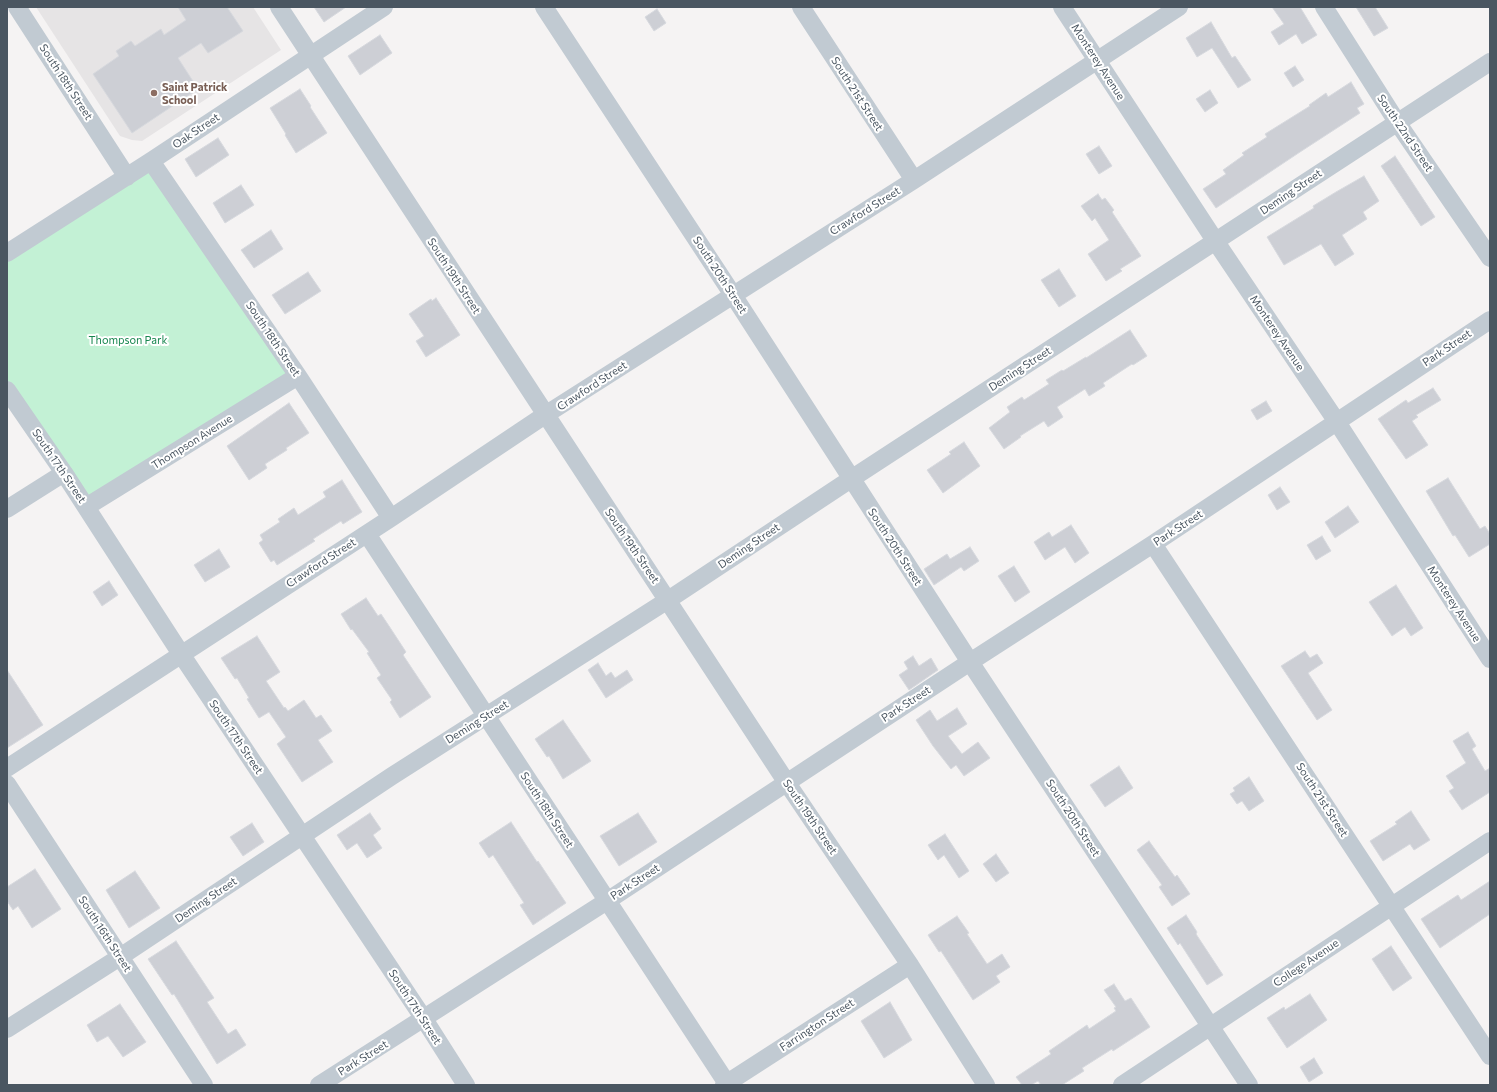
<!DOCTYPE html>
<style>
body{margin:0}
#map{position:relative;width:1497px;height:1092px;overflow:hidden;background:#f5f3f3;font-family:Commissioner,sans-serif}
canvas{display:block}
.frame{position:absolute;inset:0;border:8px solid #4a5661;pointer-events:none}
</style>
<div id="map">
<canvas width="1497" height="1092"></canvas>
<div class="frame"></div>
</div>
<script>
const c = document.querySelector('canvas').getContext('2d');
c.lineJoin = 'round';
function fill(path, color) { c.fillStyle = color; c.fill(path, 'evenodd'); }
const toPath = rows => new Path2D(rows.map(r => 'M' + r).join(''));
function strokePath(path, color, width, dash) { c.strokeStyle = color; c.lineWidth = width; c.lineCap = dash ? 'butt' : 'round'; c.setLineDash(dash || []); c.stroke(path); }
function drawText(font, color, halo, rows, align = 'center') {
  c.font = font + ' Commissioner,sans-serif'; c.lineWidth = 4; c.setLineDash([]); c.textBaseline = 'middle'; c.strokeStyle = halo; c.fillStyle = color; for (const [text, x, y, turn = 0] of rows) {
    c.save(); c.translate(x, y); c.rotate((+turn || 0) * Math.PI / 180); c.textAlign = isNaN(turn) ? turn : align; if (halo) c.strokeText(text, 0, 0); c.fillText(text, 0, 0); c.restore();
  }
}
const education = toPath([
 [36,7,253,7,281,50,142,141,132,140,120,136]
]);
const green = toPath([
 [151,161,298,376,86,507,7,390,7,253]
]);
const building = toPath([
 [178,7,227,7,243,31,208,53,201,43,178,58,198,89,132,133,93,74,119,56,116,51,131,41,135,46,161,29,164,35,186,20,178,7],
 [314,7,346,7,324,22,314,7],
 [1272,7,1300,7,1317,35,1302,44,1296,34,1279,45,1271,32,1284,24,1272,7],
 [1356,7,1375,7,1388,28,1374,36,1356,7],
 [657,9,666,23,654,31,645,17,657,9],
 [1211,22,1232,58,1235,56,1251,80,1238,88,1212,48,1197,57,1186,38,1211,22],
 [380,35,392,53,360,75,348,56,380,35],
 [1295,66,1304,80,1293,87,1284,73,1295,66],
 [1351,82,1364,104,1357,108,1360,113,1300,152,1216,208,1203,189,1226,174,1223,170,1244,155,1242,153,1267,137,1265,134,1310,106,1309,105,1326,93,1328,97,1351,82],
 [300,89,311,106,310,107,327,133,296,153,285,135,286,134,270,108,300,89],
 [1210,90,1218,103,1205,112,1196,99,1210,90],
 [218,138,229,155,196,177,185,159,218,138],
 [1099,146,1112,166,1099,174,1086,154,1099,146],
 [1395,156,1435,217,1421,226,1381,166,1395,156],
 [1364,176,1379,201,1363,212,1367,219,1342,235,1354,254,1335,266,1321,244,1284,265,1267,237,1314,208,1313,206,1336,192,1364,176],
 [241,185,254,205,225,223,213,203,241,185],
 [1098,194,1102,200,1105,198,1114,210,1112,212,1141,256,1120,269,1122,271,1106,281,1088,254,1109,240,1095,218,1092,221,1081,206,1098,194],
 [271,230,283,249,254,268,241,250,271,230],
 [1059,269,1076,296,1059,307,1041,280,1059,269],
 [308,272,321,291,285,314,272,295,308,272],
 [436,298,460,335,426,357,416,341,424,336,409,314,431,299,432,301,436,298],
 [1130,330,1147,356,1133,365,1132,364,1103,383,1105,386,1089,396,1085,389,1057,407,1063,417,1048,427,1044,421,1020,436,1021,437,1004,449,989,428,1010,412,1007,407,1022,397,1024,400,1049,384,1046,380,1062,370,1063,371,1086,357,1086,358,1130,330],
 [1433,388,1441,400,1416,415,1418,417,1412,421,1428,445,1406,459,1378,419,1406,400,1408,403,1433,388],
 [1266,401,1272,411,1257,420,1251,410,1266,401],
 [289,403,309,433,286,448,287,450,265,464,267,468,249,480,227,446,289,403],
 [964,442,980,466,943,493,927,470,951,454,949,452,964,442],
 [1448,478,1480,529,1485,526,1490,534,1490,544,1469,557,1455,535,1453,536,1426,491,1448,478],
 [342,480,362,512,343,524,341,521,313,539,315,541,277,565,274,560,271,562,259,543,263,540,260,535,280,522,278,519,294,508,298,515,326,497,323,492,342,480],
 [1280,487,1290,502,1277,510,1268,495,1280,487],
 [1348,506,1359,522,1335,538,1325,522,1348,506],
 [1071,525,1089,553,1075,563,1065,547,1045,560,1034,542,1049,532,1052,537,1071,525],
 [1322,536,1331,551,1316,560,1307,545,1322,536],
 [970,547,979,561,964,571,961,567,934,585,924,569,947,554,950,559,970,547],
 [219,549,230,567,205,582,194,565,219,549],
 [1014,566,1030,592,1015,602,998,576,1014,566],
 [109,581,118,595,102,606,93,592,109,581],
 [1396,585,1423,628,1411,636,1405,627,1392,636,1369,602,1396,585],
 [366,598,378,616,381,614,391,629,406,652,403,655,431,697,400,718,390,702,392,700,377,678,381,675,367,653,369,652,352,629,351,630,341,614,366,598],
 [257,636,280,672,266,681,284,708,285,707,288,711,304,700,316,718,321,715,332,731,318,740,333,762,302,782,277,744,286,737,269,712,259,718,247,699,249,698,237,678,235,679,221,658,257,636],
 [1305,651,1310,658,1317,654,1323,663,1308,673,1332,710,1317,720,1281,666,1305,651],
 [913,656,919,666,931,658,938,670,909,690,899,675,908,669,904,662,913,656],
 [598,663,606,676,611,672,615,678,627,670,633,680,606,698,588,670,598,663],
 [7,670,43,725,7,748,7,670],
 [957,708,967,724,948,736,962,754,978,742,990,758,964,776,956,765,951,769,933,746,916,720,930,710,937,721,957,708],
 [563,720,591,761,563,779,549,756,547,757,535,739,563,720],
 [1468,732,1476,746,1472,749,1485,771,1490,768,1490,792,1462,810,1449,791,1454,788,1446,776,1466,763,1453,741,1468,732],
 [1119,766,1133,788,1105,807,1090,785,1119,766],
 [1249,777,1264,801,1249,811,1242,801,1237,804,1230,794,1235,791,1233,788,1249,777],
 [1411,811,1430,840,1414,850,1410,844,1383,861,1370,841,1397,824,1395,822,1411,811],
 [370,813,381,829,373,835,382,848,367,858,357,843,347,850,337,835,370,813],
 [638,813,657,842,619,866,600,836,638,813],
 [511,822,537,862,538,861,566,903,533,925,520,905,524,903,493,855,489,858,479,843,511,822],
 [252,823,264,842,243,856,230,837,252,823],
 [945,834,969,871,959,878,944,855,938,860,928,845,945,834],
 [1149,841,1175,877,1177,875,1190,894,1172,906,1159,887,1162,885,1137,850,1149,841],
 [996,854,1009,873,996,882,983,864,996,854],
 [35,869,61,909,32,928,18,906,13,910,7,901,7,887,35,869],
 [135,871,160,908,129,928,106,890,135,871],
 [1490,881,1490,914,1440,948,1421,919,1458,895,1461,900,1490,881],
 [1186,915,1197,932,1196,934,1223,975,1207,985,1180,943,1178,945,1167,928,1186,915],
 [957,916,969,933,967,934,987,964,1002,954,1010,967,996,976,1000,982,973,1000,941,951,939,952,928,935,957,916],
 [176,941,214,998,207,1002,228,1034,236,1029,246,1045,217,1064,174,994,172,995,148,959,176,941],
 [1391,946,1412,978,1393,991,1372,959,1391,946],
 [1114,984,1125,1001,1131,998,1150,1027,1113,1051,1112,1049,1082,1068,1084,1071,1062,1085,1041,1085,1038,1081,1031,1085,1022,1085,1016,1077,1051,1054,1049,1051,1087,1025,1089,1029,1116,1011,1114,1008,1116,1007,1104,990,1114,984],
 [1310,994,1327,1020,1287,1048,1267,1018,1284,1007,1285,1010,1310,994],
 [890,1002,912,1040,884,1058,861,1021,890,1002],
 [120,1004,146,1042,123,1057,108,1036,97,1042,87,1025,120,1004],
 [1314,1058,1323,1073,1309,1082,1300,1067,1314,1058]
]);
const minor = toPath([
 [17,7,127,177],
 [279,7,787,783,910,965,986,1085],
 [544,7,733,295,970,662,1249,1085],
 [801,7,914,180],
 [1062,7,1216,242,1337,422,1490,659],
 [1324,7,1397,122,1490,258],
 [151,161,298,376,391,518],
 [7,253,151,161,384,7],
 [7,390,64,473,181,654,424,1019,466,1085],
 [86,507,298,376],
 [7,509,64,473],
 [367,534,728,1085],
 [1153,544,1490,1056],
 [7,768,391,518,545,415,914,180,1179,7],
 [7,784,204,1085],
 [7,1029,120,957,392,776,668,600,851,479,1490,62],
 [319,1085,607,901,970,662,1153,544,1490,320],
 [724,1085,910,965],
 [1122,1085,1490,841]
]);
const markers = [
 [154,93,4,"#8d6e63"]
];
const streetNames = [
 ["Monterey Avenue",1098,62,57],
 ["South 18th Street",66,82,57],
 ["South 21st Street",857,94,57],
 ["Oak Street",196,131,-34],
 ["South 22nd Street",1405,133,56],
 ["Deming Street",1291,192,-34],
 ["Crawford Street",865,211,-32],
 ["South 20th Street",720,275,57],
 ["South 19th Street",454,276,57],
 ["Monterey Avenue",1277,333,56],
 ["South 18th Street",273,339,56],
 ["Park Street",1447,348,-34],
 ["Deming Street",1020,369,-33],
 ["Crawford Street",592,386,-33],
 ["Thompson Avenue",192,442,-32],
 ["South 17th Street",59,466,56],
 ["Park Street",1178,528,-33],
 ["South 19th Street",632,546,56],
 ["Deming Street",749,546,-34],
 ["South 20th Street",895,547,57],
 ["Crawford Street",321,563,-33],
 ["Monterey Avenue",1454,604,57],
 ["Park Street",906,704,-33],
 ["Deming Street",477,722,-32],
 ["South 17th Street",236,737,56],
 ["South 21st Street",1322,800,57],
 ["South 18th Street",547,810,57],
 ["South 19th Street",810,817,56],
 ["South 20th Street",1073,818,57],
 ["Park Street",635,882,-33],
 ["Deming Street",206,900,-34],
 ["South 16th Street",105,934,57],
 ["College Avenue",1306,963,-34],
 ["South 17th Street",415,1007,57],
 ["Farrington Street",817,1025,-33],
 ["Park Street",363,1058,-32]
];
const educationNames = [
 ["Saint Patrick",162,87],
 ["School",162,100]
];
const parkNames = [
 ["Thompson Park",128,340]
];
fill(education, '#e6e4e5');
fill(green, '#c3f1d5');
fill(building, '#cdcfd5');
strokePath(building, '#d7d9de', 1);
strokePath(minor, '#c1cad2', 18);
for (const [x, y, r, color] of markers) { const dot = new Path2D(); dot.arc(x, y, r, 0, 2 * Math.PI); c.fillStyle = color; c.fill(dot); strokePath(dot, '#fff', 1.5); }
drawText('11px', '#4a5661', '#fff', streetNames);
drawText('bold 11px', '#785e54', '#fff', educationNames, 'left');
drawText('11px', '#17864f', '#fff', parkNames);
</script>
